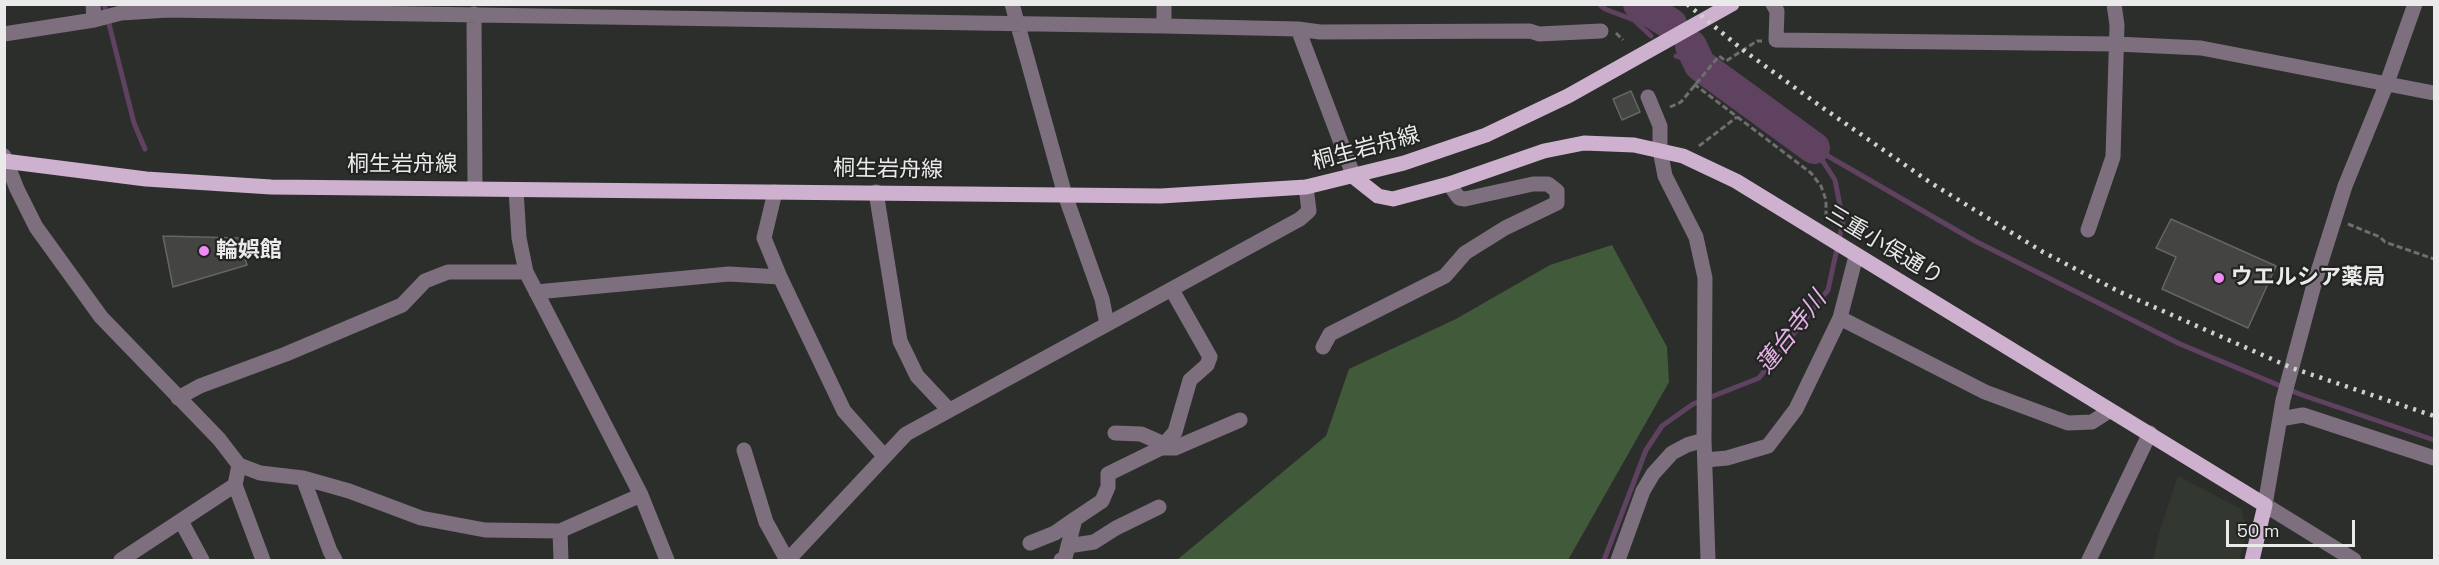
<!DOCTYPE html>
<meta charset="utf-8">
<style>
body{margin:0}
#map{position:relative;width:2439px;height:565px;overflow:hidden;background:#2c2e2c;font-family:"Space Grotesk",sans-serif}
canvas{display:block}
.frame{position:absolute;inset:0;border:6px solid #e9eae9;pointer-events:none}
.scale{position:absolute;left:2226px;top:520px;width:129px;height:27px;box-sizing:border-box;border:3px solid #e9eae9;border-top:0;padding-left:8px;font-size:18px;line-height:21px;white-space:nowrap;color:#e9eae9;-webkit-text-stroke:4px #222422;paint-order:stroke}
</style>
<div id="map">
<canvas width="2439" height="565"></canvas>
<div class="frame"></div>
<div class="scale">50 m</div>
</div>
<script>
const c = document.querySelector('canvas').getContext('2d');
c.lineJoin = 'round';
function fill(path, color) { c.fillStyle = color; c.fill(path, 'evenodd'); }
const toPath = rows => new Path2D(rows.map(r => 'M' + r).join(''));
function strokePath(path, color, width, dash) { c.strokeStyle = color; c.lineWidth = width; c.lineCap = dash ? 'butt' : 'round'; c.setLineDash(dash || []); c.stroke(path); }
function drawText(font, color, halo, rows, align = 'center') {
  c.font = font + ' "Space Grotesk","Noto Sans JP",sans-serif'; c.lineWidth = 4.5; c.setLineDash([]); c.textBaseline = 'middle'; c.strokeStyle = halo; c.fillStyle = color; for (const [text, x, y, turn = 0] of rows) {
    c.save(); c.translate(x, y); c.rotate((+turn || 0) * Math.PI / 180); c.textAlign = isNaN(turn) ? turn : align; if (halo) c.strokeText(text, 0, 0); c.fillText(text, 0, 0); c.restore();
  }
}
const built = toPath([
 [2178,476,2241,509,2247,531,2239,560,2153,560,2160,530]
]);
const forest = toPath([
 [1612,245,1667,347,1669,382,1568,560,1177,560,1326,436,1349,369,1456,319,1550,265]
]);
const stream = toPath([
 [104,4,134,123,145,149],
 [1599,4,1605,9,1634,20,1651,36],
 [1676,56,1700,65],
 [1814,148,1975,241,2180,344,2302,395,2434,440],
 [1604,560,1646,450,1662,426,1693,404,1759,378,1828,290,1843,221,1835,180,1815,149]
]);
const river = toPath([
 [1639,4,1671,24],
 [1691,46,1700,65,1814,148]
]);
const building = toPath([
 [1631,91,1640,112,1622,120,1613,99,1631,91],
 [2171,219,2276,266,2248,328,2162,289,2176,257,2156,248,2171,219],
 [163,236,239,238,247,265,173,287,163,236]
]);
const path = toPath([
 [1616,33,1623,40],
 [1694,84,1811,173,1821,186,1826,200,1826,218],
 [1670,107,1681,102,1719,56,1726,61,1757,41,1762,41],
 [1699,146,1737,117],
 [2348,224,2380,237,2385,242,2434,259]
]);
const minor = toPath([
 [93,4,94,20],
 [1012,4,1065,195,1102,299,1107,324],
 [1164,4,1164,26],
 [1773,4,1777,11,1776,40,2116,44,2201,48,2434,93],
 [474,14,475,188],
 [1298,29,1354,177],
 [4,34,94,20,121,13,168,10,1164,26,1298,29,1320,32,1530,31,1539,34,1601,31],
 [1648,97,1660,126,1660,150,1665,176,1696,237,1705,278,1704,440,1708,560],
 [4,156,17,189,36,227,101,317,219,439,239,465,260,473,303,478,349,491,421,518,485,530,560,531,641,495],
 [516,190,519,238,526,272,641,495,667,560],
 [775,192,764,238,780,277,844,411,885,457],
 [876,192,900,341,917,376,949,410],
 [2088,230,2113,157,2117,25,2114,4],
 [536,292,729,274,780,277],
 [1840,318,1985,392,2068,423,2092,422,2109,411],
 [1323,347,1330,334,1445,276,1465,253,1505,228,1557,203,1557,191,1548,184,1533,184,1465,199,1459,198,1449,184],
 [178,398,200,386,286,354,402,305,425,281,448,272,526,272],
 [2280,419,2303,415,2434,458],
 [1115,433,1141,434,1164,444],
 [1161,448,1175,448,1240,420],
 [744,450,766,522,787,560],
 [1705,460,1727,458,1768,446,1796,409,1840,318,1856,256],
 [303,478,330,551,335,560],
 [235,485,263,560],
 [181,521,202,560],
 [560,531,561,560],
 [1030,543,1055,533,1075,519],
 [1068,546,1094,542,1116,528,1159,507],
 [121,560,235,485,239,465],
 [788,560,906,434,1300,219,1309,211,1306,187],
 [1061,560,1065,558,1075,519,1102,501,1108,487,1108,474,1161,448,1175,432,1190,380,1207,365,1210,357,1172,290],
 [1618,560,1643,491,1653,474,1672,453,1687,445,1704,440],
 [2089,560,2150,433],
 [2354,560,2265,505,2283,400,2315,281,2345,186,2387,83,2415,4]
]);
const major = toPath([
 [4,161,146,179,271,187,1161,196,1306,187,1404,163,1486,135,1568,96,1732,4],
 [1354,177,1378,196,1393,199,1449,184,1544,151,1584,143,1634,145,1683,156,1736,181,2265,505,2252,560]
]);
const rail = toPath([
 [1687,4,1743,50,1823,108,1931,183,2043,252,2120,292,2292,368,2434,416]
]);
const markers = [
 [204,251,6,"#f08bf6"],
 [2219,278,6,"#f08bf6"]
];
const streetNames = [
 ["桐生岩舟線",1366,149,-15],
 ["桐生岩舟線",402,165],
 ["桐生岩舟線",888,170,1],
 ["三重小俣通り",1884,246,31]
];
const poiNames = [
 ["輪娯館",216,251],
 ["ウエルシア薬局",2231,278]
];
const waterNames = [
 ["蓮台寺川",1792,333,-52]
];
fill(built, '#323730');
fill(forest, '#415b3a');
strokePath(stream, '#5f4260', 5);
strokePath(river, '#5f4260', 32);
fill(building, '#444543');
strokePath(building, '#656664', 1.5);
strokePath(path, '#6d6e6d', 3, [6, 3]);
strokePath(minor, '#7d6f7d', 15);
strokePath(major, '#cdb1ce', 15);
strokePath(rail, '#d0d1d0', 4.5, [3, 6]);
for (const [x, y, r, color] of markers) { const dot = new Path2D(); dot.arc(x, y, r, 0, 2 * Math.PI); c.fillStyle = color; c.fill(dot); strokePath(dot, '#222422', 2); }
drawText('22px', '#e9eae9', '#222422', streetNames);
drawText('bold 22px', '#e9eae9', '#222422', poiNames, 'left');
drawText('italic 24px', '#e5b2e7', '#222422', waterNames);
</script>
